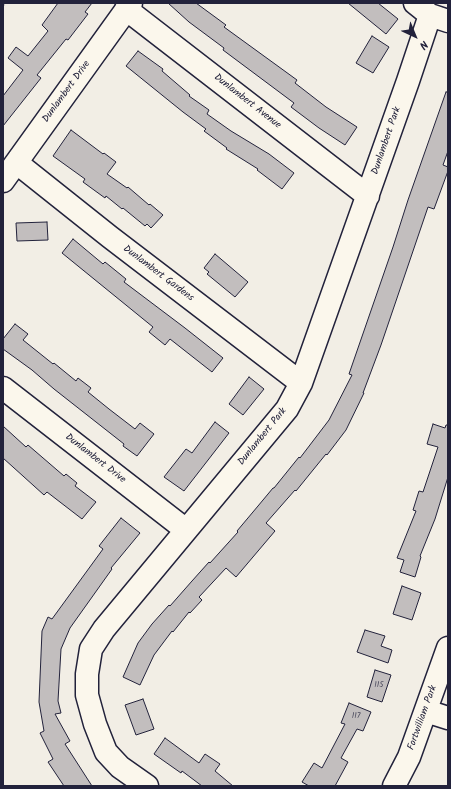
<!DOCTYPE html>
<style>
body{margin:0}
#map{position:relative;width:451px;height:789px;overflow:hidden;background:#f2eee5;font-family:Kalam,sans-serif}
canvas{display:block}
.frame{position:absolute;inset:0;border:4px solid #22223b;pointer-events:none}
.north{position:absolute;left:395px;top:16px;width:40px;height:40px;-webkit-text-stroke:3px #fbf7ec;paint-order:stroke;rotate:136deg;font-size:11px;font-weight:700;line-height:16px;text-align:center;color:#22223b}
.north::after{content:'';display:block;margin:auto;width:14px;height:18px;background:#22223b;clip-path:polygon(50% 0,100% 100%,50% 72%,0 100%)}
</style>
<div id="map">
<canvas width="451" height="789"></canvas>
<div class="frame"></div>
<div class="north">N</div>
</div>
<script>
const c = document.querySelector('canvas').getContext('2d');
c.lineJoin = 'round';
function fill(path, color) { c.fillStyle = color; c.fill(path, 'evenodd'); }
const toPath = rows => new Path2D(rows.map(r => 'M' + r).join(''));
function strokePath(path, color, width, dash) { c.strokeStyle = color; c.lineWidth = width; c.lineCap = dash ? 'butt' : 'round'; c.setLineDash(dash || []); c.stroke(path); }
function drawText(font, color, halo, rows, align = 'center') {
  c.font = font + ' Kalam,sans-serif'; c.lineWidth = 3; c.setLineDash([]); c.textBaseline = 'middle'; c.strokeStyle = halo; c.fillStyle = color; for (const [text, x, y, turn = 0] of rows) {
    c.save(); c.translate(x, y); c.rotate((+turn || 0) * Math.PI / 180); c.textAlign = isNaN(turn) ? turn : align; if (halo) c.strokeText(text, 0, 0); c.fillText(text, 0, 0); c.restore();
  }
}
const building = toPath([
 [58,3,92,3,85,12,88,14,68,40,66,39,37,75,41,78,3,126,3,96,23,70,8,58,16,47,28,56,48,31,42,25,58,3],
 [168,3,196,3,226,25,224,27,297,80,295,83,326,107,357,127,345,145,319,128,291,107,294,103,223,50,224,48,189,22,168,3],
 [348,3,378,3,398,19,386,34,348,3],
 [372,36,389,47,373,73,356,63,372,36],
 [138,51,163,69,162,71,190,95,189,96,209,110,207,114,231,131,269,154,294,173,282,189,257,170,258,169,226,149,227,148,204,131,206,129,183,112,126,66,138,51],
 [446,92,448,92,448,151,443,165,448,167,448,171,434,209,428,207,381,345,363,393,364,393,346,430,327,455,326,454,296,491,295,490,266,523,275,531,236,577,226,568,199,597,202,600,190,613,189,612,173,632,172,631,154,655,140,685,123,677,138,643,152,624,169,605,170,606,192,581,209,562,210,563,238,532,237,531,258,506,273,488,274,488,299,457,300,458,329,420,352,375,349,374,393,247,408,200,446,92],
 [71,130,103,154,104,153,116,162,107,174,127,188,128,187,149,205,150,204,163,215,151,228,147,224,145,226,123,208,122,209,106,196,105,198,83,182,85,179,53,156,71,130],
 [47,222,48,240,17,241,16,223,47,222],
 [73,239,103,264,105,262,126,279,124,282,185,328,223,358,212,372,170,339,165,345,149,332,153,327,62,253,73,239],
 [215,254,248,282,235,297,207,274,209,272,204,268,215,254],
 [15,324,28,334,23,340,53,364,54,363,76,381,78,378,91,388,88,392,109,409,135,429,140,423,154,434,137,456,123,446,124,444,54,389,32,370,3,349,3,339,15,324],
 [249,377,264,389,243,415,229,404,249,377],
 [215,422,229,433,184,491,164,477,186,449,192,453,215,422],
 [433,424,445,428,446,425,448,425,448,477,435,519,420,556,421,557,415,577,400,572,404,560,397,558,416,511,413,510,419,491,423,492,438,447,427,444,433,424],
 [3,426,26,447,28,445,64,476,66,474,77,483,75,486,96,502,82,519,47,492,44,495,3,458,3,426],
 [121,518,140,533,111,568,112,569,70,628,61,649,58,701,61,713,55,714,70,741,65,744,92,786,64,786,48,762,53,759,40,733,44,731,39,702,42,631,48,617,52,619,103,549,99,546,121,518],
 [402,586,421,593,412,620,393,614,402,586],
 [365,630,385,636,381,646,392,650,388,663,357,652,365,630],
 [375,670,391,675,382,702,367,697,375,670],
 [143,699,154,729,136,735,125,705,143,699],
 [349,703,371,712,363,731,357,729,341,758,348,762,335,786,309,786,302,782,314,763,322,768,345,724,341,723,349,703],
 [165,738,199,763,205,754,220,764,215,771,233,786,202,786,182,771,181,773,154,754,165,738]
]);
const path = toPath([
 [3,5,4,3]
]);
const minor = toPath([
 [415,3,430,15,448,21],
 [126,9,368,196],
 [17,163,110,237,301,383],
 [3,181,131,3],
 [3,388,186,530],
 [426,711,448,718],
 [147,786,120,767,106,752,95,724,87,695,87,674,91,649,104,629,287,409,301,383,408,81,430,15],
 [394,786,409,757,448,648]
]);
const numberNames = [
 ["115",379,686],
 ["117",356,717]
];
const streetNames = [
 ["Dunlambert Drive",67,92,-54],
 ["Dunlambert Avenue",247,102,38],
 ["Dunlambert Park",387,141,-71],
 ["Dunlambert Gardens",158,274,37],
 ["Dunlambert Park",263,437,-51],
 ["Dunlambert Drive",95,459,38],
 ["Fortwilliam Park",423,718,-70]
];
fill(building, '#c2bebe');
strokePath(building, '#22223b', 1);
strokePath(minor, '#22223b', 25);
strokePath(path, '#22223b', 2.5, [1, 3]);
strokePath(minor, '#fbf7ec', 22);
drawText('8px', '#4a495c', null, numberNames);
drawText('10px', '#22223b', '#fbf7ec', streetNames);
</script>
